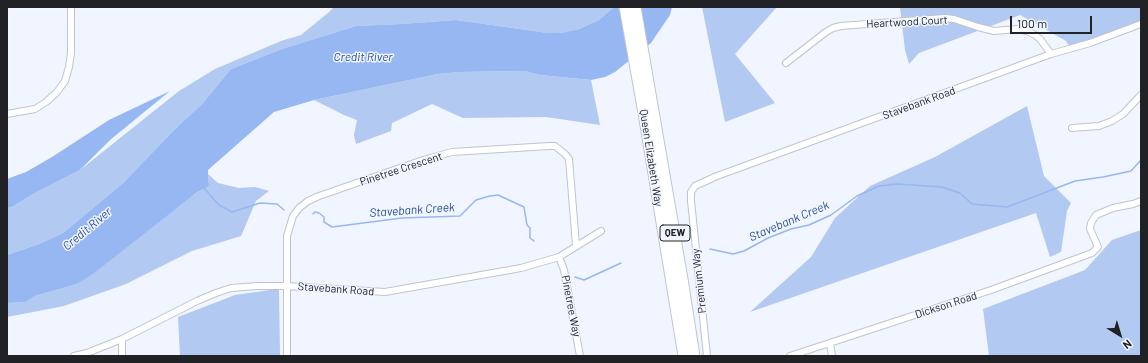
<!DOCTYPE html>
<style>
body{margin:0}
#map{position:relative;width:1148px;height:363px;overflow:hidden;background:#f0f5ff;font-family:Barlow,sans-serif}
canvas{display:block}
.frame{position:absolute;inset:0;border:8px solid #202226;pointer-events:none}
.north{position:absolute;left:1100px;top:315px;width:40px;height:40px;-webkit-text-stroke:3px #f0f5ff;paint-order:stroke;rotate:142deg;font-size:11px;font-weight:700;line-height:16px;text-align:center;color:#202226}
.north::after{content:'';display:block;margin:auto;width:14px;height:18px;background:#202226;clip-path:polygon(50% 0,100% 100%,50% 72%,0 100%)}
.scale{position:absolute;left:1010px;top:16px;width:82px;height:18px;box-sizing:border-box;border:2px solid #202226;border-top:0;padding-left:5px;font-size:12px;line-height:14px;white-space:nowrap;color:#202226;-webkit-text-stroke:3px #f0f5ff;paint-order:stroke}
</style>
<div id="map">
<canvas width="1148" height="363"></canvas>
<div class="frame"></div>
<div class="north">N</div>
<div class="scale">100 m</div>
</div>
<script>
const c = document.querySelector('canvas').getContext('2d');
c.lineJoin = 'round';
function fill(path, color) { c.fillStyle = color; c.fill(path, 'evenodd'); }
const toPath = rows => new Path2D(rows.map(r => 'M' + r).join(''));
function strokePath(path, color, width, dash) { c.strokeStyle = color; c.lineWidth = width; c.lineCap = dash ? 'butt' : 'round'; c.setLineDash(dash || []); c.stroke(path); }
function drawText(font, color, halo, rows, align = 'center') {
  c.font = font + ' Barlow,sans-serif'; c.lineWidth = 3; c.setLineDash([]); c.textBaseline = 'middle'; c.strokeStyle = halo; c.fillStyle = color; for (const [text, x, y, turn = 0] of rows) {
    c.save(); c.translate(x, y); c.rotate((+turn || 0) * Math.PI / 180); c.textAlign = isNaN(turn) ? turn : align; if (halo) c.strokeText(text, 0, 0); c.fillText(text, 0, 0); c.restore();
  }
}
const green = toPath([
 [334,7,614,7,599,20,579,29,561,33,548,33,456,20,401,24,356,26,282,49,231,69,202,104,176,128,123,183,63,233,39,244,7,255,7,208,12,207,33,194,80,170,179,91,215,69,281,41,301,35,329,12],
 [702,7,777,7,735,54,775,103,725,122],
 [900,7,1141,7,1141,26,1073,52,1066,41,1020,15,919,53,909,64,905,50],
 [524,71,540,75,591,80,600,125,546,117,463,118,432,104,392,123,391,131,356,144,354,135,357,120,344,115,314,100,438,74,459,72],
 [1027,106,1044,176,1071,203,1067,211,1061,252,1050,257,1036,213,750,312,811,257,835,218,870,186,935,157],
 [208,174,218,183,239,188,255,187,269,191,256,201,241,236,192,251,126,284,64,306,7,317,7,303,26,302,35,296,77,284,196,193,209,186],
 [1141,230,1141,356,989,356,983,309,1085,270,1112,240],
 [270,290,279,290,280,356,180,356,178,317,235,295]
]);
const water = toPath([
 [614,7,672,7,670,15,651,43,615,72,605,77,591,80,540,75,524,71,459,72,438,74,314,100,274,112,208,170,208,174,209,186,196,193,94,273,77,284,35,296,26,302,7,303,7,255,39,244,63,233,123,183,176,128,202,104,231,69,282,49,356,26,401,24,456,20,548,33,561,33,579,29,599,20],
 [170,91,110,140,80,170,33,194,12,207,7,208,7,179,26,172,52,157,109,120]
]);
const stream = toPath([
 [203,187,219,205,232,212,260,203,277,204,284,210],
 [313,214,315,212,319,213,324,217,324,222,332,227,402,218,460,216,476,200,490,196,498,195,524,207,527,225,530,228,530,238,534,241],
 [710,249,733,254,744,251,768,238,791,229,809,225,831,215,857,196,879,186,897,184,942,187,960,193,972,204,1007,207,1075,181,1103,177,1131,171,1141,160],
 [575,277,584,280,621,263]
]);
const street = toPath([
 [786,63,826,32,833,28,841,26,945,18,954,19,978,27,994,31,1018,29,1027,31,1035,35,1040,39,1051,54],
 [7,114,35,109,46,102,57,92,65,81,69,67,71,53,71,7],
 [1072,128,1099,126,1112,121,1123,114,1141,95],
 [559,257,564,270,580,356],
 [122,339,122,356],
 [830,343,832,356],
 [74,356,87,353,122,339,197,301,216,293,231,288,257,286,287,286,385,292,521,268,559,257,601,231],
 [287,356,287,236,293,216,299,208,308,201,319,196,423,160,452,152,549,146,555,146,565,154,569,159,576,245],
 [707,356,691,201,691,192,695,186,717,176,1051,54,1090,43,1141,24],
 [790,356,991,290,1092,253,1098,247,1090,229,1091,223,1096,215,1113,208,1133,204,1141,201]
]);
const highway = toPath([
 [625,7,644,113,684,356],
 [635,7,682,279,694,356]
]);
const shields = [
 [675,233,30]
];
const shieldNames = [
 ["QEW",675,233]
];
const streetNames = [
 ["Heartwood Court",907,22,-3],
 ["Stavebank Road",919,103,-20],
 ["Queen Elizabeth Way",651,158,81],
 ["Pinetree Crescent",401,169,-18],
 ["Premium Way",699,281,-96],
 ["Stavebank Road",336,289,4],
 ["Dickson Road",946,305,-18],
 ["Pinetree Way",571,306,79]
];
const waterNames = [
 ["Credit River",363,57],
 ["Stavebank Creek",412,210,-4],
 ["Stavebank Creek",789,221,-23],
 ["Credit River",87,229,-40]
];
fill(green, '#b2c9f1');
fill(water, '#97b7f2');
strokePath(stream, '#97b7f2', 1.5);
strokePath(street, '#bec5d0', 8);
strokePath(highway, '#bec5d0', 13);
strokePath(street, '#fff', 6);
strokePath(highway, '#fff', 11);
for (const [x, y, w] of shields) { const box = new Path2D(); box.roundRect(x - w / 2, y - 8, w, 16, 3); c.fillStyle = '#f0f5ff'; c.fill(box); strokePath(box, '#202226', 1); }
drawText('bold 10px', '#202226', null, shieldNames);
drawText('11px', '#202226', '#f0f5ff', streetNames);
drawText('italic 12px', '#2a4f94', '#f0f5ff', waterNames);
</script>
